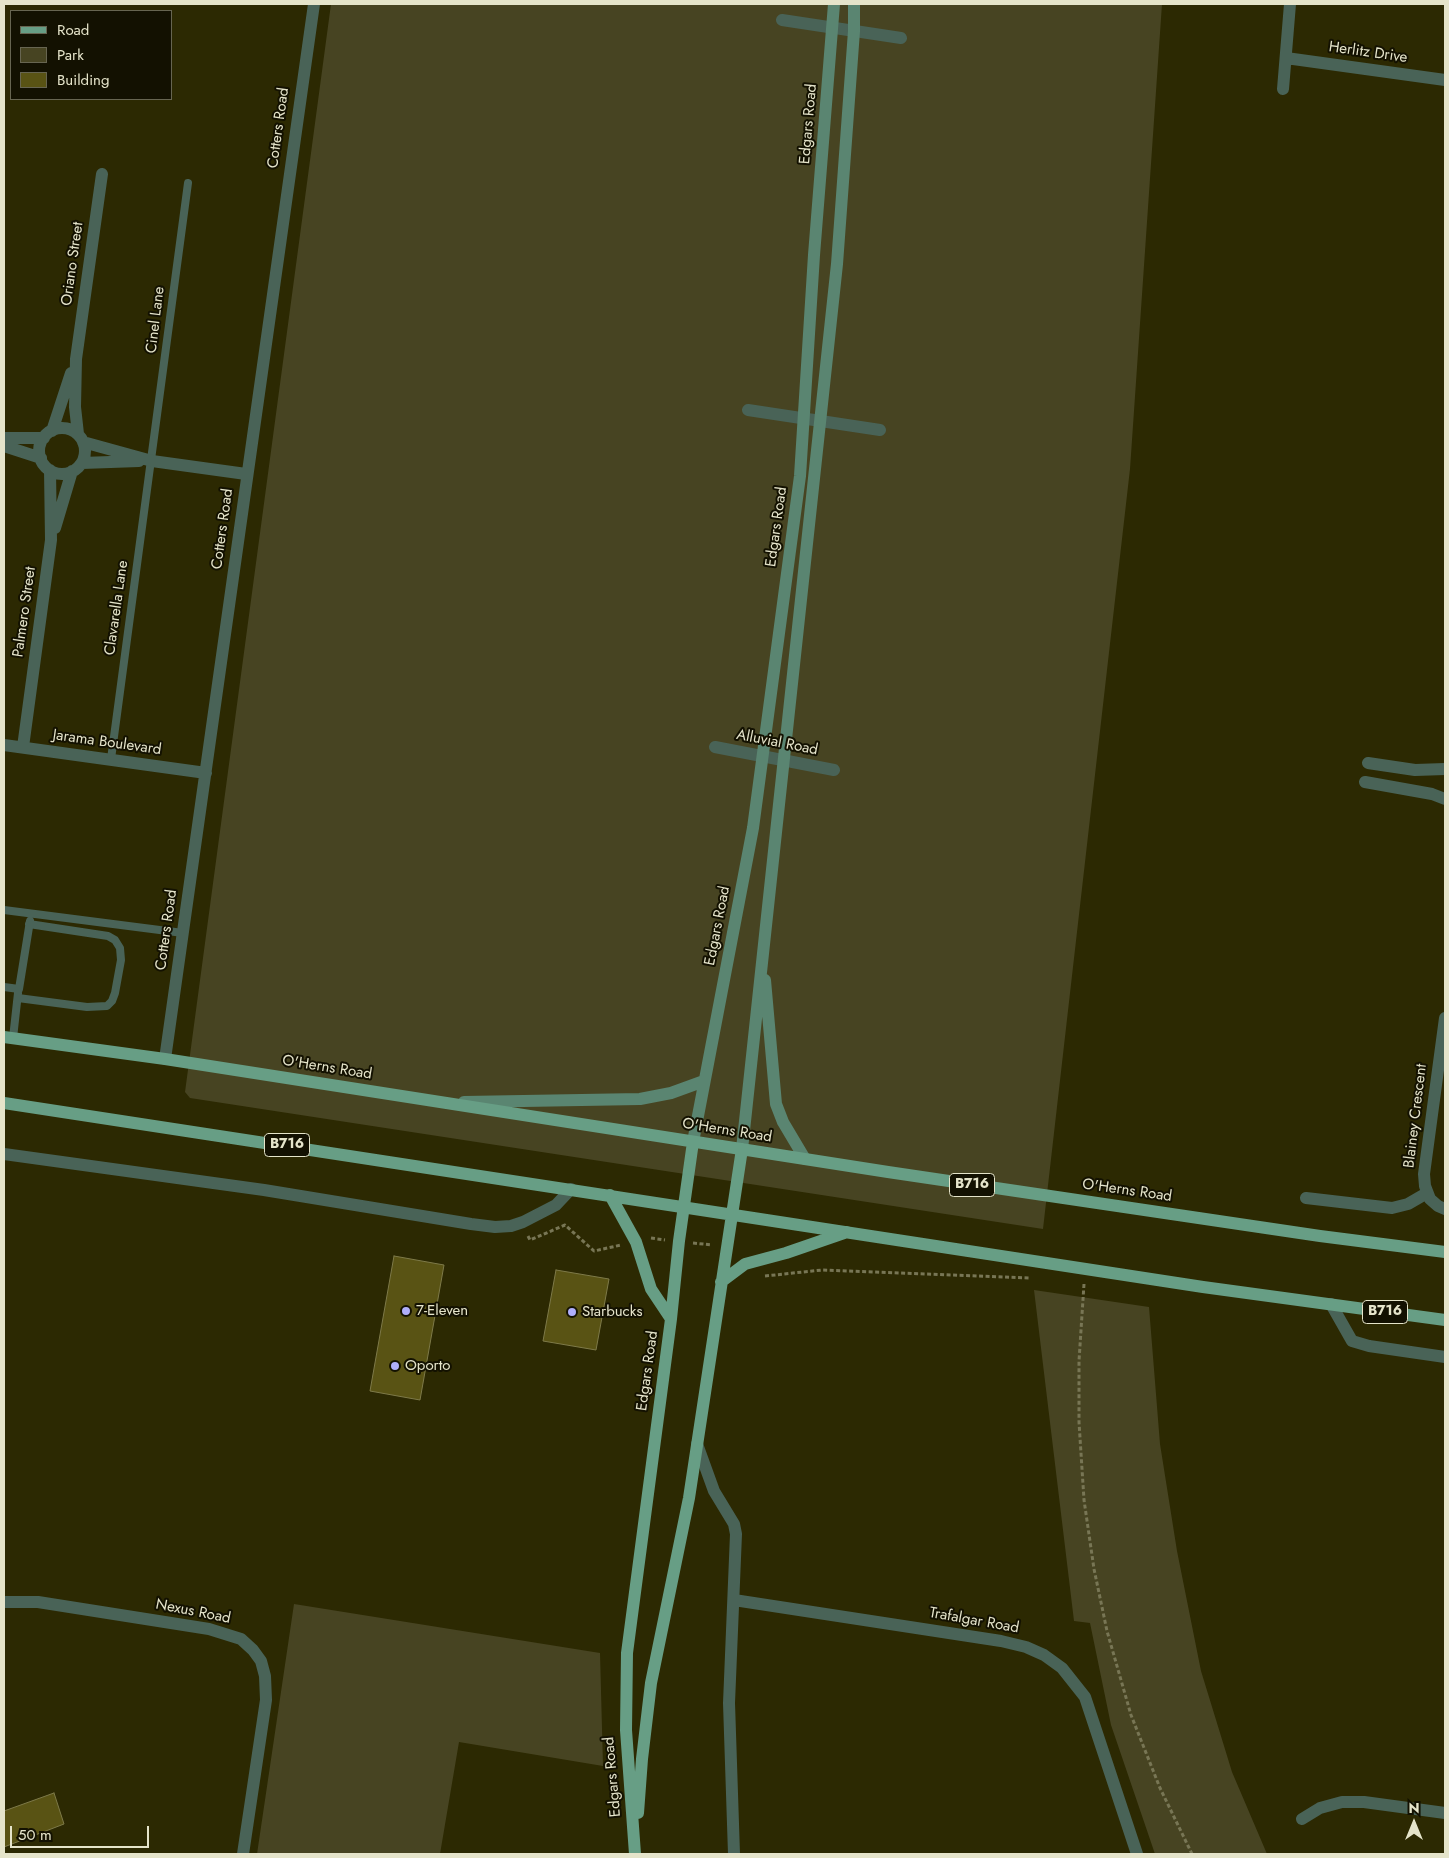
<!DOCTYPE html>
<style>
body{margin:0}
#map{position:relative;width:1449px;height:1858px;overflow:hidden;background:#2c2902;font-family:Jost,sans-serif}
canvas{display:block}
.frame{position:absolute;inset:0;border:5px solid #e5e4ca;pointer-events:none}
.legend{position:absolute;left:10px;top:10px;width:162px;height:90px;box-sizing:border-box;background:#131101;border:1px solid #676551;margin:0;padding:6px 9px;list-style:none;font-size:15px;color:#e5e4ca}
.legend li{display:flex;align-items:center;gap:10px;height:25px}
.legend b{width:25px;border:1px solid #676551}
.north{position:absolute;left:1389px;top:1798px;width:50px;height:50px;-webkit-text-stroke:4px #131101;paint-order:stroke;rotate:0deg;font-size:14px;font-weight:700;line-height:20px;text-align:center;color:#e5e4ca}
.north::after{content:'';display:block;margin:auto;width:18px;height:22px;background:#e5e4ca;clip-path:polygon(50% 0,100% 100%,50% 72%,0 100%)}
.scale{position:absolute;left:10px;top:1826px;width:139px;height:22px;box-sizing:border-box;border:2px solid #e5e4ca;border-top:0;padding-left:6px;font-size:15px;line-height:18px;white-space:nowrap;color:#e5e4ca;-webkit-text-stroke:4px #131101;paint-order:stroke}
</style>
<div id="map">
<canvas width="1449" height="1858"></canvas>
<div class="frame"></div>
<ul class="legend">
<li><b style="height:6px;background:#679e85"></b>Road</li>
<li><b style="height:14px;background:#474422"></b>Park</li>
<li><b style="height:14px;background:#595314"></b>Building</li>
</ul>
<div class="north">N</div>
<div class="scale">50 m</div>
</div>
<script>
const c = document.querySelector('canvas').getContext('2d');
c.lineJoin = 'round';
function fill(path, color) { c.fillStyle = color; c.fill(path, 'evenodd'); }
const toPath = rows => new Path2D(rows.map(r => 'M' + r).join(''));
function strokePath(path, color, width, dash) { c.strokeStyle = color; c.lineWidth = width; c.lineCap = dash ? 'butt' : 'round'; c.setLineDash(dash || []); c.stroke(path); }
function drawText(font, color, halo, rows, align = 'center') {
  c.font = font + ' Jost,sans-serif'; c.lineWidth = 4; c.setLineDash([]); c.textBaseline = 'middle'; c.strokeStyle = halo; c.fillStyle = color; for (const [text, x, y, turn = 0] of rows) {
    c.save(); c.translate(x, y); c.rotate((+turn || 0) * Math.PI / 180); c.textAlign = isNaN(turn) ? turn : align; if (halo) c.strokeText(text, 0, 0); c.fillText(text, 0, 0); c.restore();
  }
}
const green = toPath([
 [331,4,1162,4,1130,469,1043,1229,190,1098,185,1092],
 [1034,1290,1149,1307,1160,1444,1177,1551,1201,1671,1232,1772,1267,1854,1155,1854,1111,1725,1090,1623,1074,1621],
 [294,1604,600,1653,603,1766,459,1742,440,1854,257,1854]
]);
const building = toPath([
 [394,1256,444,1265,420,1400,370,1391,394,1256],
 [556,1270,609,1279,596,1350,543,1341,556,1270],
 [54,1793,64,1824,4,1847,4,1811,54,1793]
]);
const path = toPath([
 [528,1236,530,1240,565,1225,594,1251,621,1245],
 [651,1238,665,1240],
 [693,1243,712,1245],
 [765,1276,822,1270,1031,1278],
 [1084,1284,1079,1361,1079,1422,1084,1500,1094,1569,1107,1631,1131,1715,1160,1788,1192,1854]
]);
const lane = toPath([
 [111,759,188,183],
 [4,910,183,933],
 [4,987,19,989,30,921],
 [18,998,87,1007,107,1006,112,1001,115,993,121,960,120,948,115,940,108,936,29,924],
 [13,1038,18,993]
]);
const street = toPath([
 [782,20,901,38],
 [1286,58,1445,80],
 [1283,89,1290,4],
 [748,410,880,430],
 '39 451a23 23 0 1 1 46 0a23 23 0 1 1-46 0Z',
 [52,431,71,373],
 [78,434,75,407,76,359,102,174],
 [4,438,44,438],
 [83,442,152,461,246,474],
 [4,446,41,458],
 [82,463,139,461],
 [55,528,72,471],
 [4,745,206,773],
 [23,747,51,540,50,470],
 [715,747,834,770],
 [1368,763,1415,770,1445,769],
 [1365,782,1432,794,1445,799],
 [1445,1018,1424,1174,1425,1186,1430,1199,1438,1206,1445,1209],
 [165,1059,314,4],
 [4,1154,264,1190,471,1224,495,1227,511,1226,523,1222,556,1205,571,1189],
 [1306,1198,1392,1208,1408,1204,1427,1193],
 [1331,1304,1352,1341,1369,1346,1445,1357],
 [697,1444,714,1491,734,1524,736,1534,729,1703,734,1854],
 [734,1600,1001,1641,1026,1647,1044,1655,1062,1668,1085,1697,1137,1854],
 [4,1602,38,1602,209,1629,241,1639,253,1650,261,1661,265,1676,266,1700,243,1854],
 [1302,1819,1320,1808,1342,1802,1364,1802,1445,1813]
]);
const secondary = toPath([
 [765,980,776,1104,783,1122,805,1159],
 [464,1102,640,1099,671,1093,704,1081],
 [693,1142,753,828,800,476,814,255,834,4],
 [742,1149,837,264,854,31,854,4]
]);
const primary = toPath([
 [4,1037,165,1059,888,1172,1320,1236,1445,1252],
 [4,1103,1203,1287,1445,1320],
 [610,1195,636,1242,651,1289,671,1319],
 [721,1282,745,1264,786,1253,847,1232],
 [638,1813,642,1759,651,1683,689,1498,742,1149],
 [635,1854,626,1730,627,1653,671,1319,679,1241,693,1142]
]);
const markers = [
 [406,1311,5,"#afaefa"],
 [572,1312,5,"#afaefa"],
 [395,1366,5,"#afaefa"]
];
const shields = [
 [287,1145,45],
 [972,1185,45],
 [1385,1312,45]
];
const shieldNames = [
 ["B716",287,1145],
 ["B716",972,1185],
 ["B716",1385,1312]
];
const streetNames = [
 ["Herlitz Drive",1368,53,8],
 ["Edgars Road",809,124,-85],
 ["Cotters Road",279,128,-82],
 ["Oriano Street",73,264,-82],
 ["Cinel Lane",156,320,-83],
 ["Edgars Road",777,527,-82],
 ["Cotters Road",223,529,-82],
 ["Clavarella Lane",117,608,-82],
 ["Palmero Street",25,612,-82],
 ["Jarama Boulevard",107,743,8],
 ["Alluvial Road",777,743,11],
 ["Edgars Road",718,926,-79],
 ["Cotters Road",167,930,-82],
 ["O'Herns Road",327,1068,9],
 ["Blainey Crescent",1416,1116,-83],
 ["O'Herns Road",727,1131,9],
 ["O'Herns Road",1127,1191,8],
 ["Edgars Road",648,1371,-82],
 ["Nexus Road",193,1612,11],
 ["Trafalgar Road",974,1621,10],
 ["Edgars Road",613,1777,-95]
];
const poiNames = [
 ["7-Eleven",416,1311],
 ["Starbucks",582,1312],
 ["Oporto",405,1366]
];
fill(green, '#474422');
fill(building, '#595314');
strokePath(building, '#7e7a49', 1);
strokePath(path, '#787655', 3, [4, 2.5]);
strokePath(lane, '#496357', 8);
strokePath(street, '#496357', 12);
strokePath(secondary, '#5a8571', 12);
strokePath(primary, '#679e85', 12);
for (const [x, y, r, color] of markers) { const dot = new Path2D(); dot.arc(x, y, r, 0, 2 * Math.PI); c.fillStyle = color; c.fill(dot); strokePath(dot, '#131101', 2); }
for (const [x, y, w] of shields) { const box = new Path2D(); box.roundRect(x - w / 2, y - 11.5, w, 23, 4); c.fillStyle = '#131101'; c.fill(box); strokePath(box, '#e5e4ca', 1); }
drawText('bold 14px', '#e5e4ca', null, shieldNames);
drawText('15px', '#e5e4ca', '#131101', streetNames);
drawText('15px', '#e5e4ca', '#131101', poiNames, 'left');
</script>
